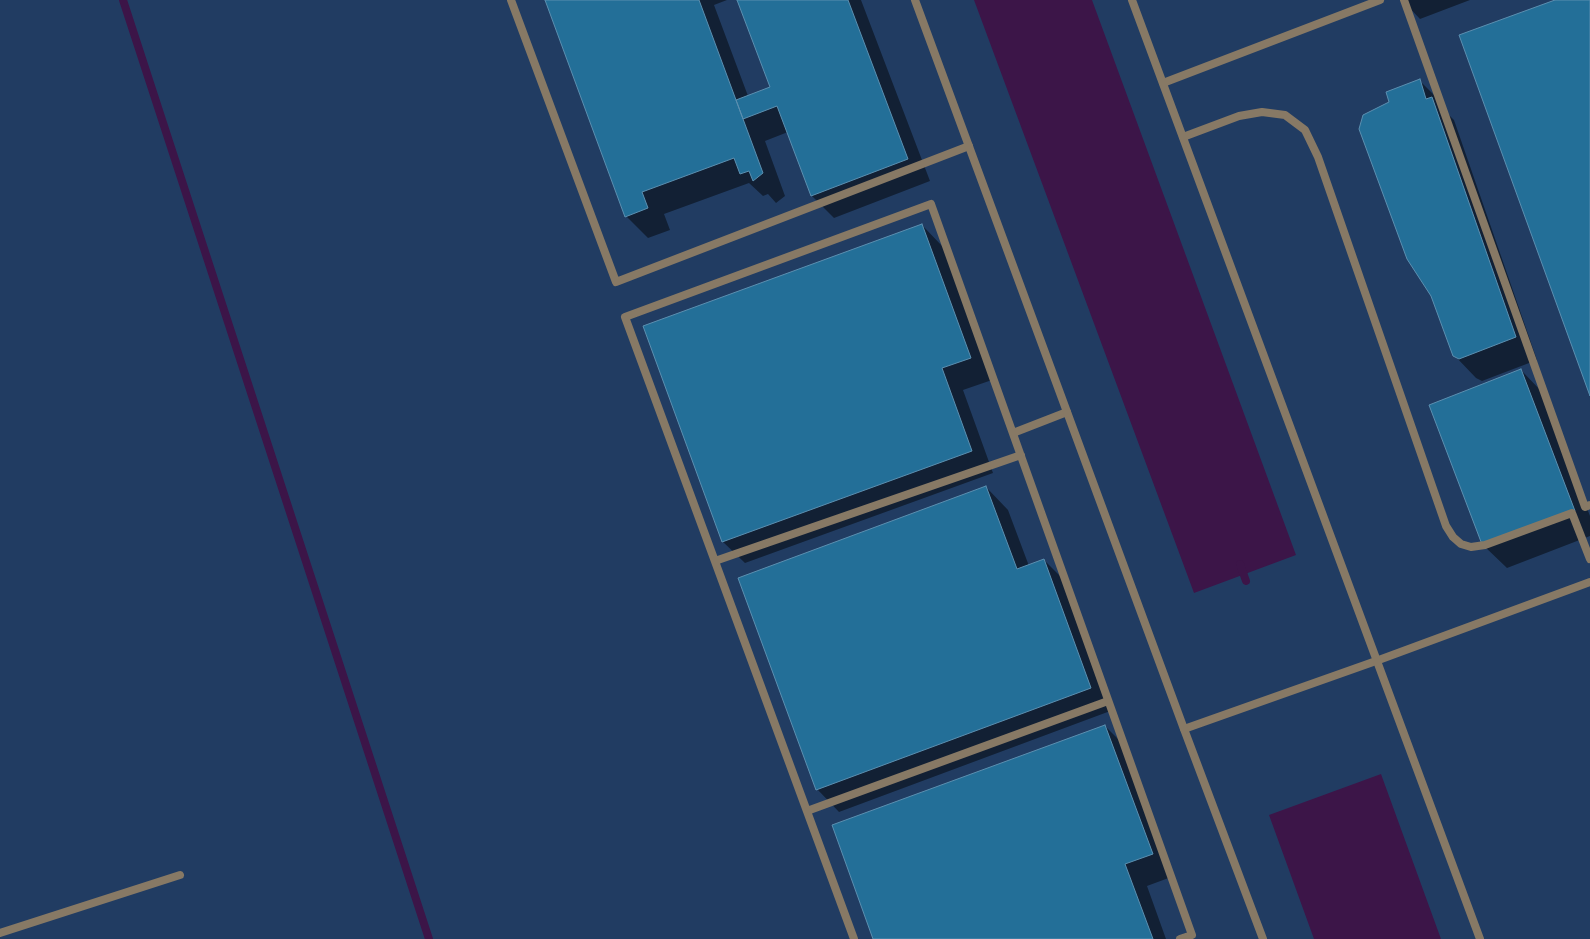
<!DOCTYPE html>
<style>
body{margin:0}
canvas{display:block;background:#213c62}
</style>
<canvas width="1590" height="939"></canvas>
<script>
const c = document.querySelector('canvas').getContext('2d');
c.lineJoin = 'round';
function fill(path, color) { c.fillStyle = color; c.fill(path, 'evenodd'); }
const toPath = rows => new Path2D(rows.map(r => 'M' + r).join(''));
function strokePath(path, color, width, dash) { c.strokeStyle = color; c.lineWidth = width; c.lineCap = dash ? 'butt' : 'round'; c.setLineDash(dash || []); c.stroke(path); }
const water = toPath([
 [974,0,1092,0,1296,555,1194,593],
 [1381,774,1441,939,1314,939,1269,815]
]);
const shadow = toPath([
 [546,0,727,0,714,5,748,96,771,87,738,0,861,0,930,181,834,218,812,196,788,132,765,141,785,196,776,203,768,194,763,196,749,183,664,214,670,230,648,238,626,216],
 [1402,0,1470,0,1420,19],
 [1419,80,1442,103,1444,110,1454,120,1537,360,1482,381,1476,378,1454,355,1391,103],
 [922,225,944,248,992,380,963,390,993,473,745,563,722,541],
 [1521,370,1543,393,1590,516,1590,536,1507,568,1484,546],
 [986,487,1008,510,1029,566,1044,560,1066,582,1113,710,839,812,817,789],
 [1105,726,1127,748,1174,876,1147,886,1166,939,874,939]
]);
const stream = toPath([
 [123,0,429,939],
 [1240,564,1246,581]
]);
const building = toPath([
 [545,0,699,0,763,173,753,181,749,171,740,174,734,158,642,192,648,208,625,217,545,0],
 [737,0,848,0,908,159,811,196,777,106,743,119,736,100,770,87,737,0],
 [1555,0,1590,0,1590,396,1459,35,1555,0],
 [1420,79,1426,99,1432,97,1516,337,1459,359,1453,356,1431,296,1407,259,1359,129,1363,115,1389,102,1386,92,1420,79],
 [922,224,971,358,942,368,972,451,722,542,643,326,922,224],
 [1521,369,1575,511,1483,547,1429,405,1521,369],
 [986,486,1017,569,1044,559,1091,688,816,790,738,578,986,486],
 [1105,725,1153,854,1125,864,1153,939,873,939,832,825,1105,725]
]);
const service = toPath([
 [511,0,616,282,969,146],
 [1404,0,1585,507,1590,505],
 [1163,83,1380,0],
 [1183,137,1239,116,1262,112,1285,115,1305,130,1318,157,1446,526,1453,537,1461,544,1471,547,1485,545,1572,513,1590,559],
 [1013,433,1067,412],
 [715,561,1021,455],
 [807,811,1108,701],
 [854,939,625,317,931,204,1192,935,1180,939]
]);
const minor = toPath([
 [1184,729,1376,661,1590,582],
 [0,933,180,875]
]);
const tertiary = toPath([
 [915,0,1184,729,1263,939],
 [1132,0,1480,939]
]);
fill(water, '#3c1548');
fill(shadow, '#0007');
strokePath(stream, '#3c1548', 8);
fill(building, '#236f98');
strokePath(building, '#5b8fb0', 1);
strokePath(service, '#877965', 8);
strokePath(minor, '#877965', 8);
strokePath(tertiary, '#877965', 8);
</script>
